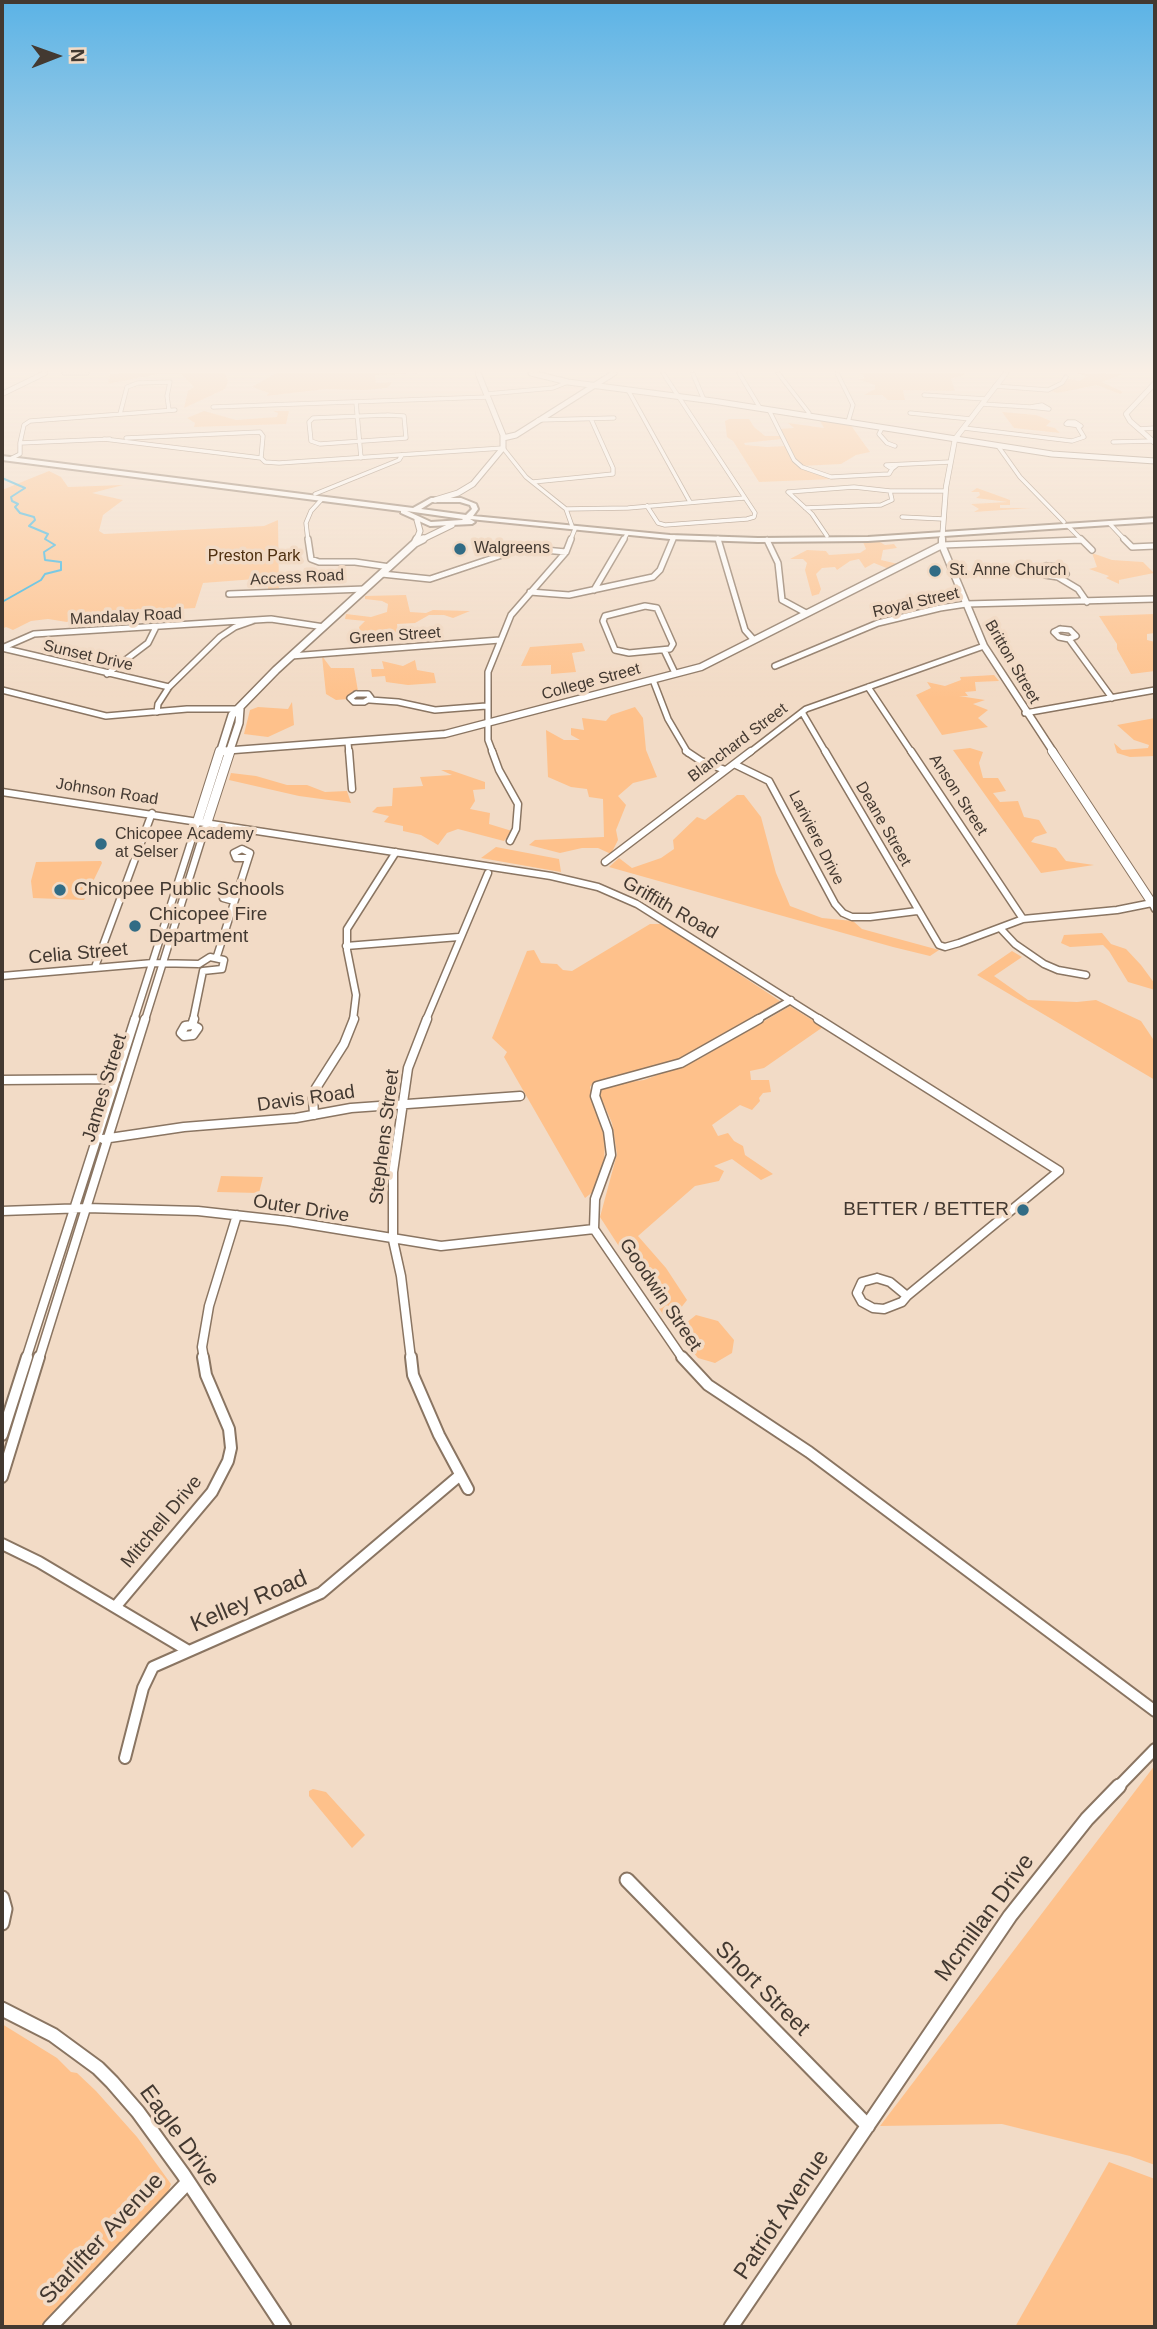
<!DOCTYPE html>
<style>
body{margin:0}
#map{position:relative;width:1157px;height:2329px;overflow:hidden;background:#f2dbc6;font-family:Helvetica,sans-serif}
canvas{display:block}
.frame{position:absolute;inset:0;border:4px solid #433931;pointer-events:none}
.north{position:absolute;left:21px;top:21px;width:70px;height:70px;-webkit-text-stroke:5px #f2dbc6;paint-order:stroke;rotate:89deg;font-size:19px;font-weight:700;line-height:28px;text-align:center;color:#433931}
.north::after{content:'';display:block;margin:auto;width:24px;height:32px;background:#433931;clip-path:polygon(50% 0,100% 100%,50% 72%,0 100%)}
</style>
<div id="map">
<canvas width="1157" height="2329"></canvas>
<div class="frame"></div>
<div class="north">N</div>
</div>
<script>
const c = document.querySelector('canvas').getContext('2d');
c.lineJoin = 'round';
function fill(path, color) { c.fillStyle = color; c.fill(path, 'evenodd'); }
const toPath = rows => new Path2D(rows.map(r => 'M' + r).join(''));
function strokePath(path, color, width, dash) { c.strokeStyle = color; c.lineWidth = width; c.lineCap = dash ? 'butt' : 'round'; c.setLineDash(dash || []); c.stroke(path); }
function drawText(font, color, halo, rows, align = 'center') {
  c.font = font + ' Helvetica,sans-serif'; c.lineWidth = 7; c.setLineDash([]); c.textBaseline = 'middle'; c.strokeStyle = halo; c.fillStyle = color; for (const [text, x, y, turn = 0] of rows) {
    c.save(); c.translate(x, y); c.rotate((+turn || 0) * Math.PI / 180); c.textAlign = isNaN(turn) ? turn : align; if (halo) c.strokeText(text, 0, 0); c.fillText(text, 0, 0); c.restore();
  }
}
const green = toPath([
 [121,373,225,373,228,381,225,389,184,408,188,391,194,387,181,374,158,374,108,384,110,374],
 [276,373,426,373,375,375,376,383,393,382,387,388,364,390,326,389,266,396,269,393,252,387],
 [858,373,958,373,967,374,951,379,955,391,903,390,905,400,888,400,882,395,864,395,875,389,875,385,858,379,864,378,863,375],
 [1075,373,1123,374,1102,382,1123,392,1120,394,1097,385,1057,393,1051,391,1064,383,1066,378,1080,381,1087,376],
 [204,411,236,420,277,417,278,413,273,411,289,411,286,424,194,427,195,423,187,418],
 [1002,412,1036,415,1051,421,1046,426,1055,428,1060,433,1014,428],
 [729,419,749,419,754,427,765,436,780,436,782,439,744,443,745,445,767,447,785,446,779,429,794,428,788,423,824,428,819,419,850,424,870,452,856,455,841,464,800,466,834,479,759,482,733,441,727,437,725,421],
 [49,471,61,477,68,487,123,485,92,493,123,500,103,515,99,531,104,534,264,526,278,520,279,590,268,590,268,578,203,583,195,608,116,613,73,618,67,622,48,619,31,621,13,630,6,627,2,629,2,490],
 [977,488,1010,500,1010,505,1000,505,1000,508,1031,508,974,512,979,509,971,504,1008,502,976,498,980,495,979,492,971,492],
 [878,541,885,545,894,544,897,548,883,550,881,560,898,564,889,569,874,563,865,568,859,559,850,561,837,570,835,567,822,568,816,574,821,589,819,594,812,596,805,570,807,563,803,559,790,559,807,550,826,551,829,555,860,553,866,549,863,542],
 [1092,553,1112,560,1143,562,1154,573,1119,580,1119,584,1106,578,1109,576,1089,569,1097,567],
 [406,595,410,612,426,613,433,610,470,611,453,618,444,615,429,615,415,623,397,624,398,632,361,636,359,627,365,621,345,619,346,614,371,617,387,612,388,604,382,601,365,599,365,596],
 [1155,614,1155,633,1147,634,1147,640,1155,642,1155,651,1153,651,1155,671,1131,674,1117,649,1117,644,1099,616],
 [582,643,585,651,572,653,576,672,551,674,551,665,521,666,530,647],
 [322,656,331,668,354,668,358,691,350,695,348,699,336,700,326,694],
 [415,660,417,670,434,673,436,683,408,685,386,682,385,676,372,677,371,669,384,669,382,661,403,666],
 [994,675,999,681,975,682,976,691,965,692,968,696,959,696,985,700,973,704,988,710,978,718,988,727,942,735,916,695,931,688,927,682,945,686,961,680,960,677],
 [292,702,294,725,268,737,244,734,250,710,258,707,288,709],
 [635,707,643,718,646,750,657,777,633,783,618,796,626,805,616,830,618,840,611,854,598,848,582,848,560,853,529,845,535,840,604,837,603,799,589,797,587,789,571,787,548,777,546,730,564,740,580,740,571,735,571,728,584,730,582,718,606,721,611,715],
 [1155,718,1155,756,1130,757,1117,753,1114,743,1122,750,1148,748,1149,745,1134,740,1117,725],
 [970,748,983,752,979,763,983,778,998,778,1006,791,993,793,1000,802,1018,801,1024,817,1039,820,1047,833,1035,837,1031,842,1056,848,1066,861,1094,865,1041,873,953,750],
 [441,770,450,770,485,782,485,789,473,790,475,801,470,809,490,813,489,824,512,831,504,841,458,829,447,833,438,845,421,835,403,831,403,826,384,822,389,816,372,812,377,807,392,806,393,788,423,786,420,777,452,775],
 [231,773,256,776,287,785,307,785,325,792,347,791,351,803,299,796,229,780],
 [737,795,744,795,761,817,776,873,790,906,822,918,853,921,862,929,939,950,930,956,893,947,609,867,619,858,632,868,661,858,674,849,673,840,697,817,705,820],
 [496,847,559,859,561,872,481,858],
 [101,861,102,863,84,900,33,898,31,881,36,862],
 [650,924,663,924,780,1001,672,1065,594,1082,590,1087,605,1140,604,1164,594,1191,585,1198,504,1057,507,1052,492,1038,527,951,534,950,541,963,557,964,563,970,572,971],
 [1102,933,1111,944,1126,949,1141,965,1155,984,1155,990,1128,982,1109,951,1103,945,1070,947,1061,943,1064,935],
 [1012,951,1022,957,994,976,1028,1000,1077,1002,1096,1000,1141,1021,1155,1042,1155,1080,977,975],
 [790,1006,823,1027,764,1068,750,1071,751,1080,769,1080,771,1092,763,1093,759,1098,760,1101,752,1110,740,1105,712,1125,718,1136,728,1133,734,1141,743,1146,745,1155,773,1174,761,1180,732,1159,714,1166,724,1171,719,1181,695,1186,638,1236,666,1268,687,1300,680,1309,666,1319,600,1217,617,1154,612,1123,598,1091,601,1086,644,1080,699,1059],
 [221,1176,263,1177,259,1193,217,1192],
 [696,1315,718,1321,734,1340,732,1353,715,1363,698,1358,679,1336,681,1327],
 [1155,1765,1155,2165,1130,2156,1002,2124,880,2126],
 [313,1789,326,1792,365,1835,352,1848,309,1796,309,1791],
 [2,2024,57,2058,71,2072,77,2073,96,2091,137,2137,171,2184,167,2195,40,2327,2,2327],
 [1109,2162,1155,2179,1155,2327,1015,2327]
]);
const stream = toPath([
 [2,478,25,488,11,497,12,501,18,504,15,507,20,513,34,517,35,520,29,526,48,534,45,539,55,545,44,552,45,560,61,562,61,570,45,574,41,580,2,602]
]);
const minorFar5 = toPath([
 [64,373,87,373],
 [739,373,760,408],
 [778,373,809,413,807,416],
 [837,373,853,405,848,422],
 [693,374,704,400],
 [995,386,1048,390,1062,383,1066,377],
 [628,390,690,502],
 [487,394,553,388,568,382],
 [924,395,986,399],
 [356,402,361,458],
 [982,404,1030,407],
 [1042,405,1049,409,1030,407,1042,405],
 [213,407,488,397],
 [769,410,794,460,802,467,831,477,889,474,892,469],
 [910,413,971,419],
 [120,414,127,387,138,383,170,382,167,396,169,410],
 [387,415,404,416,406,438,320,444,311,441,309,422,313,418,387,415],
 [538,420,614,418],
 [1068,422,1075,422,1081,426,1066,424,1068,422],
 [882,428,879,434,887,443,895,446],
 [964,428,1072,441,1084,437,1078,427],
 [1139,429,1155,428],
 [126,438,260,432,263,436,261,458],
 [104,439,261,458,265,462,279,463,503,448,526,477,566,509,572,526],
 [1113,442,1153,441],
 [20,443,24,425,30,421,175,410],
 [998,446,1020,477,1064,522],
 [10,459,20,454,20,443,110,439],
 [897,465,892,469,886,465,950,462],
 [533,482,613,474,613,468,591,419],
 [788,492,854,487,890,491,945,491],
 [788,492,812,514,827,536],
 [315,494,399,460,402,455],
 [647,506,658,523,665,525,747,519,754,517,755,513,663,373],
 [805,508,881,505,892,500,890,491],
 [566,509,628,508,744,498],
 [902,517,943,519],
 [1109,523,1126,541],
 [1068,526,1083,541],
 [308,541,306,523,311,511,322,499],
 [570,541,575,529],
 [623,541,627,534],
 [672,541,674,537],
 [1058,541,1081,540]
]);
const minorFar4 = toPath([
 [308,539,311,559,319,562,355,562,390,567],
 [718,539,745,630,753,639],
 [1081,539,1092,550],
 [1124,539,1132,547,1155,546],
 [767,540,778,563,782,600,806,613],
 [942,545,1081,540],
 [1046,566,1061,567,1066,574,1058,577,1045,575,1040,570,1046,566],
 [382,574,430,579,523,548,566,552],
 [1058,577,1078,589,1087,602],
 [594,590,624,539],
 [530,592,569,595,653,577,660,570,673,539],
 [229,594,365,589],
 [645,606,657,608,673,644,670,649,629,653,615,650,603,621,605,616,645,606],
 [1060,629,1070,630,1076,636,1069,639,1059,637,1054,632,1060,629],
 [1069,639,1112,698],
 [2,648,34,634,255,620],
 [2,648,169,687],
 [664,650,675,673],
 [291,656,500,640],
 [775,666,878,623,940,608,966,604,1155,599],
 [107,674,148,643,156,627],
 [653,680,668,719,688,753],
 [868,687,912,753],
 [2,690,106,716,187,709,240,709],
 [356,694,368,694,371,698,364,702,354,702,350,698,356,694],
 [370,700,398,702,435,710,486,706],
 [157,712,158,704,169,687,220,637,235,627,255,620,271,619,324,627],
 [802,712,826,753],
 [1025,713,1155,690],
 [348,743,349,753],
 [493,753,488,740,488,672,511,615,566,552,571,539],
 [749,753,806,709,984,646]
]);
const minorFar3 = toPath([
 [349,751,352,789],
 [492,751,499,770,518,804,516,829,510,841],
 [686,751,701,761,725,770],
 [825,751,939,945,945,947,959,943,1023,919,1117,910,1152,903,1155,909],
 [911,751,1023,919],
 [734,764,769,781,835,904,843,913,852,917,870,917,917,911],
 [2,792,551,876,598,887,637,904,821,1020],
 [605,862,751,751],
 [234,901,223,898,223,895,239,890],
 [1000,928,1015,944,1044,964,1058,970,1086,975],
 [346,946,459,937],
 [217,956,250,853,242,849,234,853,236,858,246,858],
 [199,964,210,957,224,960,222,969,203,971],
 [95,967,152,813],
 [2,976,153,963,199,964],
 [134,1020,198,820],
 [145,1020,207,822],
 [193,1020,203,971],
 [353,1020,356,995,347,950,347,929,396,852],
 [426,1020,488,873],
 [756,1020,791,1000]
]);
const minorFar2 = toPath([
 [818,1019,1059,1171,907,1296],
 [192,1025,198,1028,193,1035,184,1036,181,1033,185,1026,192,1025],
 [192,1025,194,1019],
 [2,1080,116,1079],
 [314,1115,313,1098,316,1088,344,1044,354,1019],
 [103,1139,184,1127,296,1118,351,1108,520,1096],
 [2,1211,86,1208,198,1211,288,1221,441,1246,594,1229],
 [877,1278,890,1282,907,1296,902,1302,884,1309,873,1308,862,1302,857,1293,862,1282,877,1278],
 [26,1359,135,1019],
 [39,1359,145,1019],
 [204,1359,202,1347,209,1306,237,1215],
 [411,1359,401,1276,393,1240,393,1172,408,1068,427,1019],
 [683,1359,594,1229,595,1199,611,1155,608,1131,595,1096,597,1086,681,1063,759,1019]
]);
const minorFar1 = toPath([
 [411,1357,413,1375,439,1435,468,1489],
 [682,1357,708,1385,809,1452,1155,1711],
 [2,1435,27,1357],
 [2,1477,39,1357],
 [2,1544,39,1562,187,1650],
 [116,1606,212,1492,228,1461,231,1448,229,1429,206,1375,203,1357],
 [125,1758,143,1688,153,1667,321,1593,459,1476],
 [1117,1788,1155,1749]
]);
const minor = toPath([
 [627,1880,868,2126],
 [2,1898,5,1909,2,1923],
 [2,2009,53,2035,98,2068,112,2082,138,2112,183,2174,284,2327],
 [50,2327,188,2182],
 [731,2327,1010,1916,1087,1819,1119,1786]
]);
const tertiaryFar2 = toPath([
 [1155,383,1126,414,1130,421,1155,443],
 [2,394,45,373],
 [942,541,946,487,955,439,1006,373]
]);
const tertiaryFar1 = toPath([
 [942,539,942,545,984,646,1054,753],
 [221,751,445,734,701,667,942,545]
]);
const tertiary = toPath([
 [221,751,224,751],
 [1052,751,1152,903,1155,903]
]);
const secondaryFar2 = toPath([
 [531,373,568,382,713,401,1052,454,1155,461],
 [503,438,516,435,614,373],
 [435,500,458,493,473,484,503,448,503,435,478,373],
 [416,541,420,531,417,520],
 [419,541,452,525]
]);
const secondaryFar1 = toPath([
 [415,543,417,539],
 [220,753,232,715,276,670,415,543,423,539],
 [229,753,239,723,240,709]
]);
const secondary = toPath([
 [198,820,220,751],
 [207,822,230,751]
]);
const primary = toPath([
 [2,456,413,508,431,498,461,498,476,504,478,509,473,516,670,535,758,538,868,537,1155,518,1155,522,868,541,758,542,670,539,470,519,475,522,472,524,430,526,401,513,401,511,2,460,2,456],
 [432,502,460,502,470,505,472,509,466,515,421,509,432,502],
 [407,511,463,519,462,520,431,522,407,511]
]);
const markers = [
 [460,549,7,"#326c85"],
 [935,571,7,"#326c85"],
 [101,844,7,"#326c85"],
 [60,890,7,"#326c85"],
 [135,926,7,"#326c85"],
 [1023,1210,7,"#326c85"]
];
const farPoinames = [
 ["Walgreens",474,549],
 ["St. Anne Church",949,571],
 ["Chicopee Academy",115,835],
 ["at Selser",115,853]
];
const farParknames = [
 ["Preston Park",254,557]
];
const farStreetnames = [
 ["Access Road",297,578,-3],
 ["Royal Street",916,603,-13],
 ["Mandalay Road",126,617,-3],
 ["Green Street",395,636,-4],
 ["Sunset Drive",88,656,13],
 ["Britton Street",1012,662,60],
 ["College Street",591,682,-15],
 ["Blanchard Street",738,743,-37],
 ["Johnson Road",107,792,9],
 ["Anson Street",958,795,57],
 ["Deane Street",883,824,60],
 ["Lariviere Drive",816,838,63]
];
const poiNames = [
 ["Chicopee Public Schools",74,890],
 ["Chicopee Fire",149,915],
 ["Department",149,937],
 ["BETTER / BETTER",1009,1210,"right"]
];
const streetNames = [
 ["Griffith Road",670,908,30],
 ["Celia Street",78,954,-5],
 ["James Street",105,1088,-73],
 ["Davis Road",306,1099,-8],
 ["Stephens Street",385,1137,-83],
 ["Outer Drive",301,1209,9],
 ["Goodwin Street",660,1295,56],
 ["Mitchell Drive",162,1522,-50]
];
const nearStreetnames = [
 ["Kelley Road",249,1602,-23],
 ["Mcmillan Drive",985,1918,-54],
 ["Short Street",762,1989,45],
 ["Eagle Drive",179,2136,54],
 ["Patriot Avenue",782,2215,-56],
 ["Starlifter Avenue",102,2239,-47]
];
fill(green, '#fec18b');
strokePath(stream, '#29b1e2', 2);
strokePath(minorFar5, '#8a7562', 5);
strokePath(minorFar4, '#8a7562', 8);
strokePath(minorFar3, '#8a7562', 9);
strokePath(minorFar2, '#8a7562', 11);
strokePath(minorFar1, '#8a7562', 14);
strokePath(minor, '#8a7562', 17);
strokePath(tertiaryFar2, '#8a7562', 6);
strokePath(tertiaryFar1, '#8a7562', 9);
strokePath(tertiary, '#8a7562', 10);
strokePath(secondaryFar2, '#8a7562', 7);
strokePath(secondaryFar1, '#8a7562', 10);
strokePath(secondary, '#8a7562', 11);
strokePath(primary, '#8a7562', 4);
strokePath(minorFar5, '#fff', 3.5);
strokePath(minorFar4, '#fff', 5);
strokePath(minorFar3, '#fff', 6);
strokePath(minorFar2, '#fff', 8);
strokePath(minorFar1, '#fff', 10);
strokePath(minor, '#fff', 13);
strokePath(tertiaryFar2, '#fff', 4.5);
strokePath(tertiaryFar1, '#fff', 6);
strokePath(tertiary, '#fff', 8);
strokePath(secondaryFar2, '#fff', 5);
strokePath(secondaryFar1, '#fff', 7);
strokePath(secondary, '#fff', 9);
fill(primary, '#fff');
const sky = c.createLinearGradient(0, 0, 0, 699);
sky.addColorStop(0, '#5bb3e6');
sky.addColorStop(0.53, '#f9efe5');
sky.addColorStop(1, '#f9efe500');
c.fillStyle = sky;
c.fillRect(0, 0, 1157, 699);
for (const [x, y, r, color] of markers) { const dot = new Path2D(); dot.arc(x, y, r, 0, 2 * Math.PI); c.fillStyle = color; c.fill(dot); strokePath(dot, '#f2dbc6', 2.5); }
drawText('16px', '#433931', '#f2dbc6', farPoinames, 'left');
drawText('16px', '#4e2f0f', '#f2dbc6', farParknames);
drawText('16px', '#433931', '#f2dbc6', farStreetnames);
drawText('19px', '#433931', '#f2dbc6', poiNames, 'left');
drawText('19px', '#433931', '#f2dbc6', streetNames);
drawText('23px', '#433931', '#f2dbc6', nearStreetnames);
</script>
